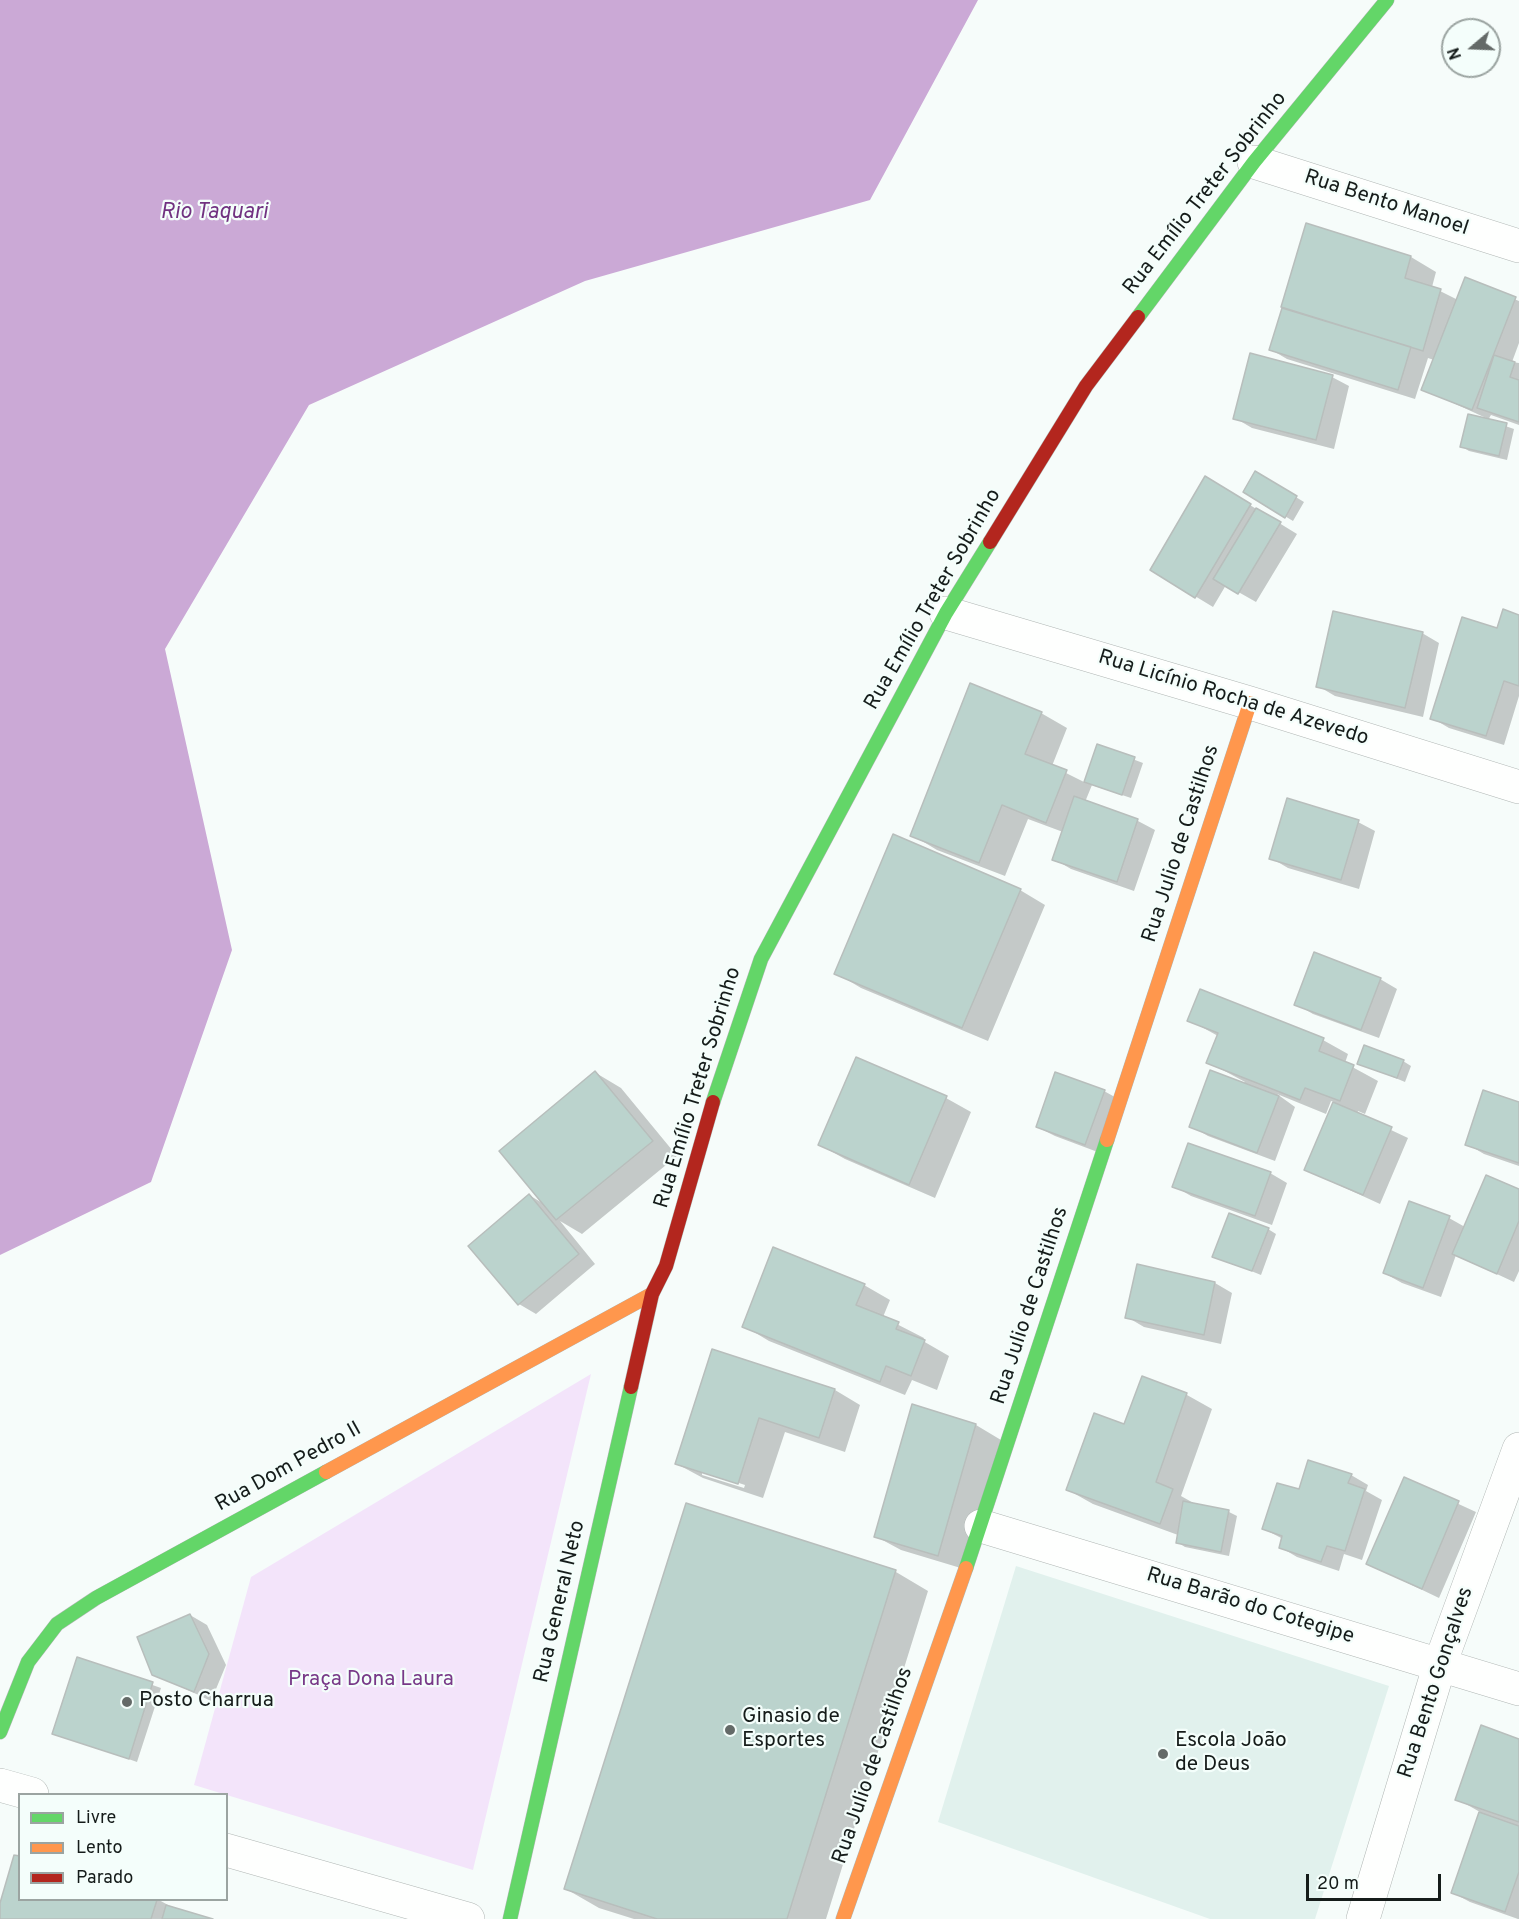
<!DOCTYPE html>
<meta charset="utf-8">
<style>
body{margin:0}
#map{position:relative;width:1519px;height:1919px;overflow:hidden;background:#f6fcfa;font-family:Overpass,sans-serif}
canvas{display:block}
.legend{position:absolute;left:18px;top:1793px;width:210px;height:108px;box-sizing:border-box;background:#f4fefb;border:2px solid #9ba4a1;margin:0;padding:8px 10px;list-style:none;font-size:18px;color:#151c1a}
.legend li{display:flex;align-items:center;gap:12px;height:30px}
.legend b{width:30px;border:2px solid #9ba4a1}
.north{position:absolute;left:1441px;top:18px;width:60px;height:60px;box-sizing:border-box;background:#f4fefb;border:2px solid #9ba4a1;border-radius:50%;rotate:251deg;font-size:16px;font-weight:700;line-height:24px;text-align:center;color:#151c1a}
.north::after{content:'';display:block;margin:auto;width:21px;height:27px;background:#646a68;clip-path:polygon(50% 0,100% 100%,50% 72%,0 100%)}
.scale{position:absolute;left:1306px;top:1874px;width:135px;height:27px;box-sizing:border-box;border:3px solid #151c1a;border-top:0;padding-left:8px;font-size:18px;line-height:21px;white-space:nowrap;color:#151c1a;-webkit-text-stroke:4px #f4fefb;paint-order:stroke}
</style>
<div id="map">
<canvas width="1519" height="1919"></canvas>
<ul class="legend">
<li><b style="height:8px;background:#63d668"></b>Livre</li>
<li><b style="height:8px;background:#ff974d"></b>Lento</li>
<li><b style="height:8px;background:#b3261e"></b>Parado</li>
</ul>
<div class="north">N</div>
<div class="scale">20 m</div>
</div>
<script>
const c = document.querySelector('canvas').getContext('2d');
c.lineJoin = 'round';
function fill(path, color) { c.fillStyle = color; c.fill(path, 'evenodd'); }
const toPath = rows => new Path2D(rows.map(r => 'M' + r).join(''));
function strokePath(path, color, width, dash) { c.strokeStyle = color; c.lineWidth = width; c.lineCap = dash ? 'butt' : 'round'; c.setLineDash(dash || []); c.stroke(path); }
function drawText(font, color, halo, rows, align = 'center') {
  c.font = font + ' Overpass,sans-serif'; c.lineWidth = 4.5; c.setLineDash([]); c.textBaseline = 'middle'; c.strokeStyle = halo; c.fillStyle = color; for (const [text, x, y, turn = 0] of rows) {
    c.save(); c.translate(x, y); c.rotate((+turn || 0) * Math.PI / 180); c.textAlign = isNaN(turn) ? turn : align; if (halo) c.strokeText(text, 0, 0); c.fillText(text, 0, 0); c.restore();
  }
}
const built = toPath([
 [1016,1566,1389,1686,1315,1919,1210,1919,938,1822]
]);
const green = toPath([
 [591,1374,473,1870,194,1785,251,1577]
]);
const water = toPath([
 [0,0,978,0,870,200,585,281,309,405,165,649,232,950,151,1182,0,1255]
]);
const shadow = toPath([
 [1307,225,1411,257,1436,272,1432,287,1458,300,1466,279,1519,301,1519,343,1512,362,1519,363,1519,425,1491,415,1488,420,1514,429,1507,460,1469,451,1461,446,1486,418,1423,389,1434,360,1428,358,1415,399,1287,359,1270,349,1290,310,1282,306],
 [1332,377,1349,386,1334,449,1252,428,1235,418],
 [1256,473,1304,502,1293,521,1245,492],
 [1206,478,1297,534,1256,602,1226,585,1213,607,1152,570],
 [1519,616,1519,696,1504,745,1449,728,1432,718,1498,630],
 [1422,633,1439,643,1423,717,1335,696,1318,686],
 [1041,713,1067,728,1052,766,1086,783,1098,746,1143,763,1131,798,1092,785,1085,802,1138,821,1155,830,1134,891,1071,869,1054,859,1063,832,1028,819,1005,876,937,850,912,835],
 [1358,822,1375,831,1359,889,1288,868,1271,858],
 [1020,890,1045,905,988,1041,861,988,836,973],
 [1380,979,1397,989,1379,1038,1313,1014,1296,1004],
 [1189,1020,1323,1040,1348,1054,1345,1063,1378,1081,1365,1114,1358,1111,1357,1114,1408,1138,1380,1204,1306,1170,1334,1102,1331,1101,1326,1114,1277,1094,1295,1107,1275,1161,1208,1136,1191,1126,1245,1082,1208,1062,1218,1036],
 [1403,1061,1411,1066,1405,1082,1359,1063],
 [596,1073,621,1088,677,1156,582,1234,560,1221,595,1264,536,1314,519,1304,470,1246,529,1195,544,1204],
 [1056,1074,1104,1091,1122,1101,1103,1154,1055,1136,1037,1127],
 [946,1098,971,1112,935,1198,845,1159,820,1145],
 [1519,1104,1519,1166,1484,1154,1467,1144],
 [1270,1173,1287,1183,1272,1225,1191,1196,1174,1186],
 [1519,1191,1519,1271,1514,1282,1456,1255,1441,1297,1402,1283,1384,1273,1449,1218,1465,1227],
 [1268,1229,1276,1234,1261,1275,1214,1256],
 [1138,1266,1215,1283,1232,1293,1221,1344,1144,1327,1127,1317],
 [864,1285,890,1300,883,1317,924,1338,923,1341,949,1356,937,1390,912,1380,905,1395,769,1341,744,1326],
 [713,1350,835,1390,860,1405,845,1452,785,1432,763,1498,703,1478,677,1464],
 [702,1471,745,1485,744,1488,702,1475],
 [1143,1378,1187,1395,1212,1409,1181,1496,1197,1505,1229,1512,1237,1516,1229,1556,1185,1547,1177,1542,1178,1535,1093,1504,1068,1490,1125,1426],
 [913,1406,976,1425,1001,1440,964,1569,901,1550,875,1536],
 [1351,1475,1368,1485,1366,1491,1382,1500,1362,1560,1344,1554,1339,1571,1297,1557,1280,1547,1283,1539,1264,1529,1300,1491],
 [1404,1479,1476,1512,1439,1598,1368,1564],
 [687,1505,896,1572,928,1591,826,1919,634,1919,599,1908,566,1889],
 [190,1615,207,1625,226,1665,211,1701,154,1674],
 [78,1659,161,1688,137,1762,54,1733],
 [1519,1740,1519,1919,1518,1919,1470,1902,1453,1893,1480,1812,1457,1799],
 [20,1900,159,1900,177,1910,207,1919,0,1919,0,1908]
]);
const building = toPath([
 [1306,223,1411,256,1405,278,1441,289,1423,351,1281,307,1306,223],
 [1465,277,1516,297,1472,410,1421,390,1465,277],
 [1282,308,1411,347,1398,390,1269,350,1282,308],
 [1250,353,1333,375,1316,440,1233,419,1250,353],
 [1494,355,1515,362,1510,377,1519,380,1519,422,1477,408,1494,355],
 [1468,414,1507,423,1499,456,1460,447,1468,414],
 [1255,471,1297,496,1285,518,1243,492,1255,471],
 [1205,476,1251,504,1195,598,1150,570,1205,476],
 [1256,508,1281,522,1238,594,1213,579,1256,508],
 [1503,609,1519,615,1519,686,1504,681,1486,736,1430,719,1462,617,1497,628,1503,609],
 [1333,611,1423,632,1405,708,1316,687,1333,611],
 [970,683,1042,712,1025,754,1067,770,1046,823,1002,805,979,863,910,836,970,683],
 [1097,744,1135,757,1122,795,1084,782,1097,744],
 [1074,796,1138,819,1117,882,1052,860,1074,796],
 [1287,798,1359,820,1341,880,1269,859,1287,798],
 [893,834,1021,889,962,1028,834,974,893,834],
 [1314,952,1381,978,1361,1030,1294,1005,1314,952],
 [1200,989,1324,1038,1319,1051,1354,1065,1340,1101,1305,1088,1300,1100,1206,1063,1218,1033,1187,1021,1200,989],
 [1364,1045,1404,1060,1397,1078,1357,1064,1364,1045],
 [856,1057,947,1096,909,1185,818,1145,856,1057],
 [1210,1070,1279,1096,1257,1153,1189,1127,1210,1070],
 [595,1071,653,1141,556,1220,499,1151,595,1071],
 [1055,1072,1105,1090,1085,1145,1036,1127,1055,1072],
 [1483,1090,1519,1102,1519,1163,1465,1145,1483,1090],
 [1333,1102,1392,1127,1363,1195,1304,1170,1333,1102],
 [1188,1143,1271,1172,1255,1216,1172,1187,1188,1143],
 [1486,1175,1519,1189,1519,1221,1497,1274,1452,1254,1486,1175],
 [529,1194,579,1254,518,1305,468,1246,529,1194],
 [1409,1201,1450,1216,1423,1288,1383,1273,1409,1201],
 [1229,1213,1269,1228,1252,1271,1212,1257,1229,1213],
 [773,1247,865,1284,856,1305,899,1322,896,1329,925,1340,911,1376,886,1366,880,1382,742,1327,773,1247],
 [1137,1264,1215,1282,1204,1335,1125,1318,1137,1264],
 [712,1349,835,1389,819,1438,759,1418,738,1484,675,1464,712,1349],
 [1142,1376,1187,1393,1156,1482,1173,1489,1160,1524,1066,1490,1094,1413,1124,1424,1142,1376],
 [912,1404,976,1424,938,1556,874,1537,912,1404],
 [1308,1460,1352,1474,1348,1483,1365,1489,1345,1551,1327,1546,1321,1562,1279,1548,1282,1536,1262,1529,1277,1483,1299,1489,1308,1460],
 [1404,1477,1459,1501,1422,1589,1366,1564,1404,1477],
 [1183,1501,1229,1510,1221,1552,1176,1543,1183,1501],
 [686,1503,896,1570,787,1919,657,1919,564,1889,686,1503],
 [190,1614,209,1654,194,1692,152,1675,137,1637,190,1614],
 [77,1657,153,1682,129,1759,52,1734,77,1657],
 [1481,1725,1519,1739,1519,1822,1455,1800,1481,1725],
 [1479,1812,1519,1826,1519,1872,1505,1912,1451,1893,1479,1812],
 [14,1855,20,1856,20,1900,157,1900,151,1919,0,1919,0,1903,14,1855],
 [166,1905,213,1919,162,1919,166,1905]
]);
const street = toPath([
 [1254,162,1519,246],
 [946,613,1250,703,1519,787],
 [981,1526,1519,1689],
 [0,1785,32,1794],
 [226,1850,468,1919],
 [1363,1919,1440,1664,1519,1449]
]);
const fast = toPath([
 [1138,317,1254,162,1387,0],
 [713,1102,761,959,946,613,990,542],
 [966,1568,1107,1140],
 [0,1732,28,1662,57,1624,96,1598,326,1472],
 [510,1919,631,1387]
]);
const slow = toPath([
 [1107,1140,1250,703],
 [326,1472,652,1294],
 [843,1919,966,1568]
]);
const jam = toPath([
 [990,542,1086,386,1138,317],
 [631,1387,652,1294,666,1266,713,1102]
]);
const markers = [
 [127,1702,6,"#646a68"],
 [730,1730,6,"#646a68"],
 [1163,1754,6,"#646a68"]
];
const streetNames = [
 ["Rua Emílio Treter Sobrinho",1206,194,-52],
 ["Rua Bento Manoel",1386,204,18],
 ["Rua Emílio Treter Sobrinho",934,600,-60],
 ["Rua Licínio Rocha de Azevedo",1233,699,17],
 ["Rua Julio de Castilhos",1182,844,-72],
 ["Rua Emílio Treter Sobrinho",699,1088,-73],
 ["Rua Julio de Castilhos",1031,1306,-72],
 ["Rua Dom Pedro II",289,1468,-29],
 ["Rua General Neto",561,1602,-77],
 ["Rua Barão do Cotegipe",1250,1607,17],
 ["Rua Bento Gonçalves",1437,1683,-72],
 ["Rua Julio de Castilhos",874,1766,-71]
];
const parkNames = [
 ["Praça Dona Laura",371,1681]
];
const poiNames = [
 ["Posto Charrua",139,1702],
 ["Ginasio de",742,1718],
 ["Esportes",742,1742],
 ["Escola João",1175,1742],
 ["de Deus",1175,1766]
];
const waterNames = [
 ["Rio Taquari",214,214]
];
fill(built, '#e1f1ed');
fill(green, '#f3e4fa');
fill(water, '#cba9d6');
fill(shadow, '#0003');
fill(building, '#bbd3cd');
strokePath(building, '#b8bebc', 1.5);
strokePath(street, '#b1b7b5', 34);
strokePath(fast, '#b1b7b5', 15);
strokePath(slow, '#b1b7b5', 15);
strokePath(jam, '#b1b7b5', 15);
strokePath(street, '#fefffe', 33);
strokePath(fast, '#63d668', 14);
strokePath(slow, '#ff974d', 14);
strokePath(jam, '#b3261e', 14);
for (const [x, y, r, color] of markers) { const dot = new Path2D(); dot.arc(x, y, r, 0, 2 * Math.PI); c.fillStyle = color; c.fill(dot); strokePath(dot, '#f4fefb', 2); }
drawText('21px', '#151c1a', '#f4fefb', streetNames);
drawText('21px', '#783988', '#f4fefb', parkNames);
drawText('21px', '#151c1a', '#f4fefb', poiNames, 'left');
drawText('italic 22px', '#713281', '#f4fefb', waterNames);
</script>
